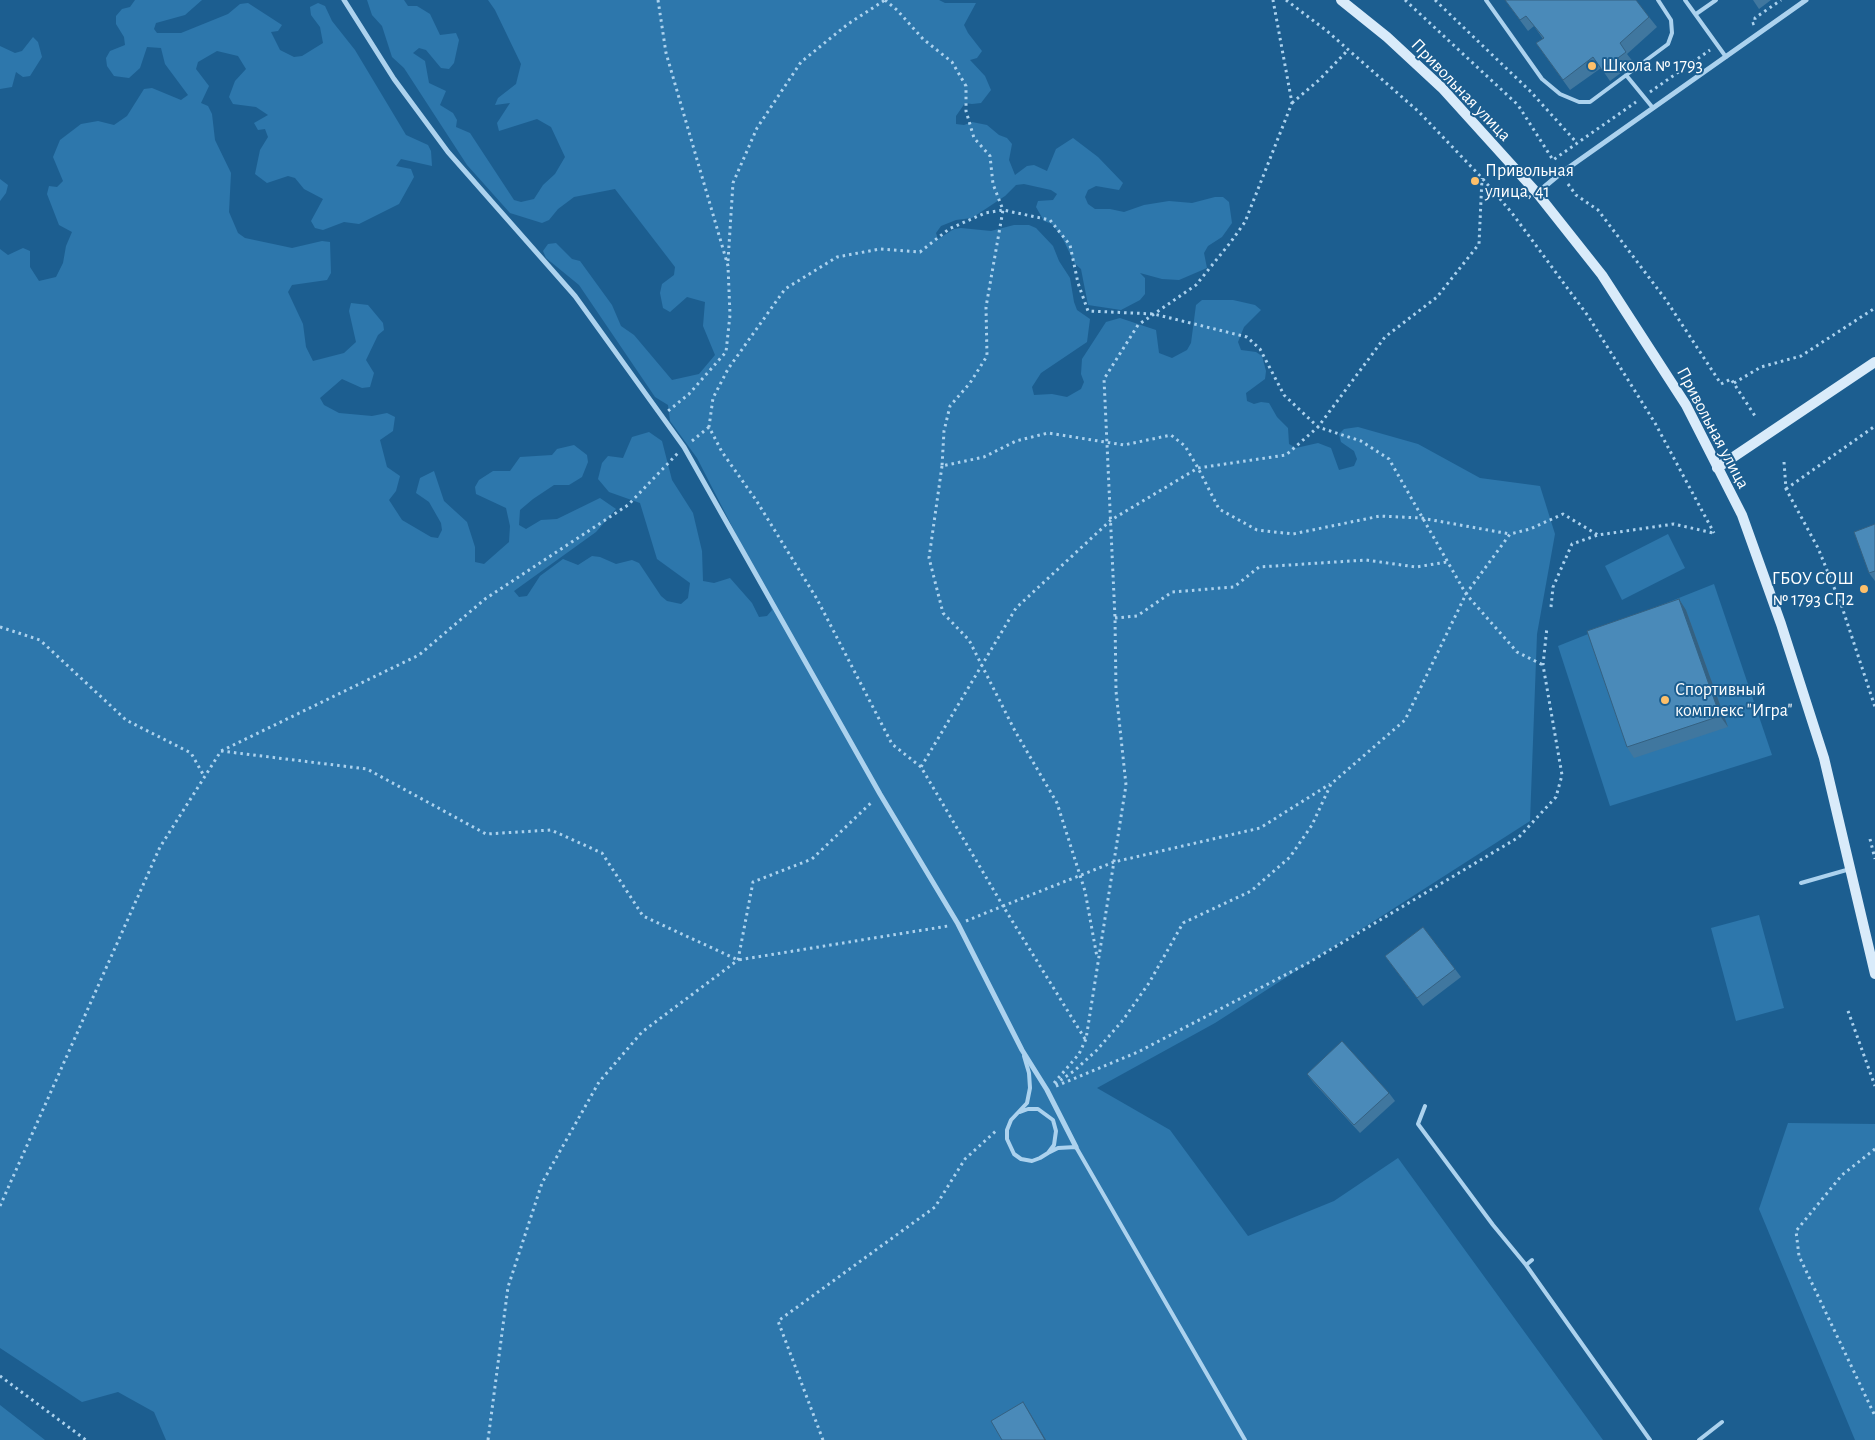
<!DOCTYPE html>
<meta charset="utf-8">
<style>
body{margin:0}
canvas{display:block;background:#1c5e90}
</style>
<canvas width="1875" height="1440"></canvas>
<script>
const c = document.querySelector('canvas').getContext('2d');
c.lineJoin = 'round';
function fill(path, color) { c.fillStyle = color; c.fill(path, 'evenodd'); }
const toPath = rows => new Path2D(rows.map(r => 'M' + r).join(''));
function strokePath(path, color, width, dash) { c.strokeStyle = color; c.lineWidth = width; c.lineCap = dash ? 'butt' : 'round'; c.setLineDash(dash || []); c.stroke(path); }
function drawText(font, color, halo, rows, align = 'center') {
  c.font = font + ' "Alegreya Sans",sans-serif'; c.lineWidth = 4; c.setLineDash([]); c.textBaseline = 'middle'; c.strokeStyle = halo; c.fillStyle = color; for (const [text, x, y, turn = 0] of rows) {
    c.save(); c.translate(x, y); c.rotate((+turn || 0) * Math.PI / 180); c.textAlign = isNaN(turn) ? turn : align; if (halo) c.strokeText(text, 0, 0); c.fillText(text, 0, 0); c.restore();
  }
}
const green = toPath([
 [135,0,202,0,185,15,156,23,154,29,157,33,181,33,228,14,240,4,248,3,282,25,278,31,271,32,280,50,294,57,302,56,323,43,320,27,311,15,310,7,318,3,325,6,332,21,355,50,406,135,428,145,431,151,432,166,401,159,396,166,411,169,414,177,399,204,359,224,344,222,323,230,315,228,311,221,323,199,304,189,295,178,288,176,267,183,255,174,260,150,268,137,265,129,258,130,254,123,268,115,256,107,233,104,229,97,235,81,246,69,238,56,217,51,198,62,196,69,209,86,201,103,208,106,212,114,215,140,231,173,229,212,238,233,245,238,292,248,322,241,330,242,331,273,327,280,292,285,288,292,303,324,306,347,313,361,344,353,356,342,349,311,351,303,368,305,383,323,384,330,378,335,366,360,374,373,370,387,362,388,342,379,320,398,324,405,339,413,372,416,387,413,395,417,393,431,380,440,387,467,400,476,396,491,389,500,402,520,431,537,438,538,442,530,441,523,429,502,416,493,420,478,434,471,444,501,467,522,475,547,475,562,484,564,509,542,510,526,506,508,476,494,475,487,479,480,493,471,510,471,520,457,552,455,557,449,574,445,587,455,588,462,582,477,569,485,554,485,533,499,520,510,519,525,526,529,541,520,557,519,600,498,616,509,596,532,514,591,519,597,527,596,540,576,563,559,578,565,592,556,600,557,616,564,632,560,639,563,661,596,667,601,681,604,688,598,690,583,657,559,640,503,609,492,598,479,602,463,608,456,623,458,632,437,649,432,662,441,672,480,693,513,702,551,703,581,714,583,730,578,752,603,759,617,767,616,772,610,760,581,697,458,670,421,668,405,655,397,579,285,546,258,543,251,548,244,556,243,572,259,580,261,612,305,621,326,634,335,672,380,699,374,715,355,703,326,705,302,687,297,670,312,663,308,660,293,662,284,674,275,675,267,615,189,574,197,558,209,549,220,542,223,510,213,467,165,404,68,392,57,382,26,372,15,367,0,404,0,408,6,417,6,430,14,440,35,456,33,459,40,454,63,449,69,441,68,426,50,419,48,413,53,425,61,429,83,446,91,440,105,453,113,457,120,456,127,470,133,514,200,521,202,534,199,543,185,555,174,565,157,551,127,537,119,499,131,497,123,510,103,495,105,498,98,516,84,521,64,495,10,488,0,939,0,945,3,976,3,964,25,968,33,982,51,977,58,970,60,985,76,991,90,981,103,972,104,965,103,956,116,956,124,964,125,972,122,987,125,999,135,1007,138,1012,144,1009,160,1015,175,1027,166,1034,165,1047,171,1056,149,1073,138,1098,157,1123,183,1119,190,1096,186,1088,190,1085,197,1088,204,1095,209,1110,209,1124,212,1144,205,1169,201,1192,203,1215,197,1223,197,1229,202,1232,223,1222,237,1208,246,1204,253,1207,268,1179,280,1162,279,1140,273,1145,278,1145,294,1140,300,1121,310,1088,305,1081,269,1075,264,1062,237,1052,224,1044,221,1036,207,1038,201,1053,200,1057,194,1051,190,1024,184,1016,185,1005,196,972,218,956,220,941,226,936,233,938,239,954,229,961,228,991,231,1014,225,1029,225,1036,228,1053,246,1059,261,1070,278,1074,302,1077,310,1090,319,1087,342,1041,373,1032,387,1034,395,1052,394,1067,397,1081,389,1084,382,1081,374,1082,359,1106,322,1120,318,1156,330,1159,353,1172,358,1187,350,1191,343,1196,305,1202,300,1233,300,1255,305,1261,310,1244,327,1238,342,1241,350,1256,352,1262,356,1266,371,1265,379,1246,393,1247,401,1254,404,1261,402,1269,403,1277,417,1288,428,1289,444,1296,448,1318,443,1331,448,1339,470,1354,466,1357,459,1354,451,1341,442,1339,434,1344,429,1358,427,1418,444,1480,478,1540,486,1555,534,1537,634,1530,821,1215,1023,1097,1088,1170,1130,1248,1236,1334,1201,1398,1158,1603,1440,166,1440,154,1412,118,1392,82,1402,0,1348,0,249,8,255,23,248,30,251,30,267,39,281,56,277,63,263,66,246,72,232,59,225,47,194,49,186,57,187,63,181,53,157,60,140,81,124,98,121,114,125,127,116,144,89,152,88,181,100,188,95,165,64,161,48,147,47,140,68,129,78,114,76,107,66,106,58,110,51,125,45,124,37,116,24,116,16,122,9,130,7],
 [33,37,38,42,42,57,30,76,23,77,16,72,12,87,0,89,0,46,15,53,22,51],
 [0,179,8,185,6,193,0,201],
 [1668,534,1685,568,1622,600,1605,566],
 [1714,584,1772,755,1610,806,1558,646],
 [1759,915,1784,1008,1736,1021,1711,928],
 [1788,1123,1875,1124,1875,1440,1855,1440,1759,1209],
 [0,1405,45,1440,0,1440]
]);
const path = toPath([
 [658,0,666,53,728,266,730,315,726,352,689,394,668,411],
 [885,0,897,10,923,39,952,62,966,86,966,111,974,138,990,156,993,184,1003,210,986,307,987,356,970,383,950,406,944,431,942,466,984,457,1016,441,1048,433,1124,445,1171,435,1185,446,1198,468,1219,509,1257,530,1293,534,1380,516,1421,518,1510,534],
 [1286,0,1327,31,1419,112,1482,178,1512,213,1588,316,1655,423,1714,533],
 [1405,0,1518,105,1553,160,1636,102],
 [1435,0,1531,92,1577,143],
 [1752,24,1755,23,1755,18,1781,0],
 [1650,92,1710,50],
 [1292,103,1319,80,1348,50],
 [1568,184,1576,195,1598,210,1666,300,1721,384,1731,379,1755,416],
 [728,261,733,183,757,128,801,62,848,24,885,0],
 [1734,383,1761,367,1801,356,1875,308],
 [692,441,709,427],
 [1784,462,1786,489,1818,548,1842,607,1875,707],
 [942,466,929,558,943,613,969,640,1015,731,1057,803,1085,891,1097,957],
 [1786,489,1875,426],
 [1551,607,1553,587,1572,544,1598,535,1674,524,1713,533],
 [1115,618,1137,616,1172,592,1234,587,1259,567,1366,560,1416,567,1447,562],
 [0,627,40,640,126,720,191,753,204,776],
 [221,751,367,769,486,834,551,830,602,853,643,916,738,960,948,926],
 [921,767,892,744,817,599,756,500,722,452,709,427,713,398,728,369,785,289,837,257,880,249,920,252,949,229,985,213,1003,210,1050,220,1070,245,1078,283,1088,311,1154,314,1247,337,1260,349,1284,395,1318,427,1361,441,1389,459,1466,594,1517,652,1543,665],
 [1870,839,1875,859],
 [966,921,1003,906,921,767,1016,608,1111,520,1198,468,1286,455,1318,427,1385,337,1437,297,1479,244,1482,178],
 [1848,1011,1875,1086],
 [1085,1039,1003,906,1114,862,1260,828,1330,784],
 [1054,1083,1079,1054,1086,1039,1126,785,1116,691,1115,618,1104,379,1138,325,1196,285,1230,243,1245,222,1292,103,1273,0],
 [1055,1084,1074,1071,1097,1050,1123,1020,1149,983,1183,923,1251,891,1290,857,1312,825,1331,784,1405,720,1466,594,1510,534,1530,529,1563,514,1598,535],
 [1056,1086,1138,1052,1308,963,1519,837,1556,797,1562,775,1543,665,1547,627],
 [1875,1149,1842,1175,1796,1231,1799,1256,1875,1416],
 [0,1206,160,847,221,751,419,655,485,599,628,505,678,453],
 [0,1376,86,1440],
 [488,1440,508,1287,542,1183,599,1082,642,1032,738,960,753,882,812,859,873,801],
 [823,1440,778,1321,935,1207,965,1159,997,1130]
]);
const lane = toPath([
 [1486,0,1542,79,1560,94,1579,102,1590,102,1668,44,1672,33,1671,20,1658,0],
 [1685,0,1726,57],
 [1696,14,1716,0],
 [1626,75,1653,108],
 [1801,883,1850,869],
 [1425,1106,1418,1124,1493,1225,1526,1265,1650,1440],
 [1020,1112,1028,1109,1038,1109,1053,1120,1056,1131,1054,1145,1048,1153,1040,1158,1032,1161,1021,1159,1014,1154,1007,1139,1007,1130,1011,1120,1027,1103,1030,1088,1029,1073,1024,1056],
 [1048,1153,1058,1148,1076,1147,1245,1440],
 [1526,1265,1532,1260],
 [1699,1440,1722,1422]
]);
const street = toPath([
 [344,0,394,79,448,152,575,296,684,447,880,794,958,924,1022,1050,1047,1090,1076,1147],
 [1537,193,1561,173,1806,0]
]);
const secondary = toPath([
 [1341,0,1387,37,1442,88,1537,193,1602,275,1686,405,1742,515,1781,624,1824,758,1875,974],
 [1717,468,1875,362]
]);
const wall = toPath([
 [1505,0,1649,17,1657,27,1627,54,1634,63,1610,81,1601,68,1570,90,1536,43,1543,39,1534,26,1528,31],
 [1753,0,1771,0,1759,9],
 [1875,524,1875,581,1869,573],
 [1686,610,1728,727,1634,758,1627,747],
 [1385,956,1455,969,1461,977,1423,1006],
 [1307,1074,1389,1093,1395,1101,1360,1133,1313,1082]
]);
const shadedWall = toPath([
 [1679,599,1686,610,1728,727,1720,716],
 [1023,1402,1030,1413,1046,1440,1045,1440]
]);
const building = toPath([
 [1505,0,1636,0,1649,17,1620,43,1626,52,1602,70,1593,57,1563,80,1536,43,1544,38,1526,16,1520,20,1505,0],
 [1875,524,1875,571,1869,573,1854,532,1875,524],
 [1679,599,1720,716,1627,747,1587,631,1679,599],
 [1423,927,1455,969,1417,998,1385,956,1423,927],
 [1342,1041,1389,1093,1354,1125,1307,1074,1342,1041],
 [1023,1402,1045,1440,1002,1440,991,1421,1023,1402]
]);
const markers = [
 [1592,66,5,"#fec06a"],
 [1475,181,5,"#fec06a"],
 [1864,589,5,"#fec06a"],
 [1665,700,5,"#fec06a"]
];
const poiNames = [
 ["Школа № 1793",1602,66],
 ["Привольная",1485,171],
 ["улица, 41",1485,192],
 ["ГБОУ СОШ",1854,579,"right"],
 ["№ 1793 СП2",1854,600,"right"],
 ["Спортивный",1675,690],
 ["комплекс \"Игра\"",1675,711]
];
const streetNames = [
 ["Привольная улица",1461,90,46],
 ["Привольная улица",1713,428,62]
];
fill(green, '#2d77ac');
strokePath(path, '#acd2ee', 3, [2.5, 4]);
strokePath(lane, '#acd2ee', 4);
strokePath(street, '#acd2ee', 5);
strokePath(secondary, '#d9ebfa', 10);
fill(wall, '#40779f');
fill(shadedWall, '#346182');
fill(building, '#4a8ab9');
strokePath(building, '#346182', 1);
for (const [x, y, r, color] of markers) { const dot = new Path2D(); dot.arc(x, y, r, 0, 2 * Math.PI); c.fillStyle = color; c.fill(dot); strokePath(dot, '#1c5e90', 2); }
drawText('18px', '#fff', '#1c5e90', poiNames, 'left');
drawText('18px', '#fff', '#1c5e90', streetNames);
</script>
